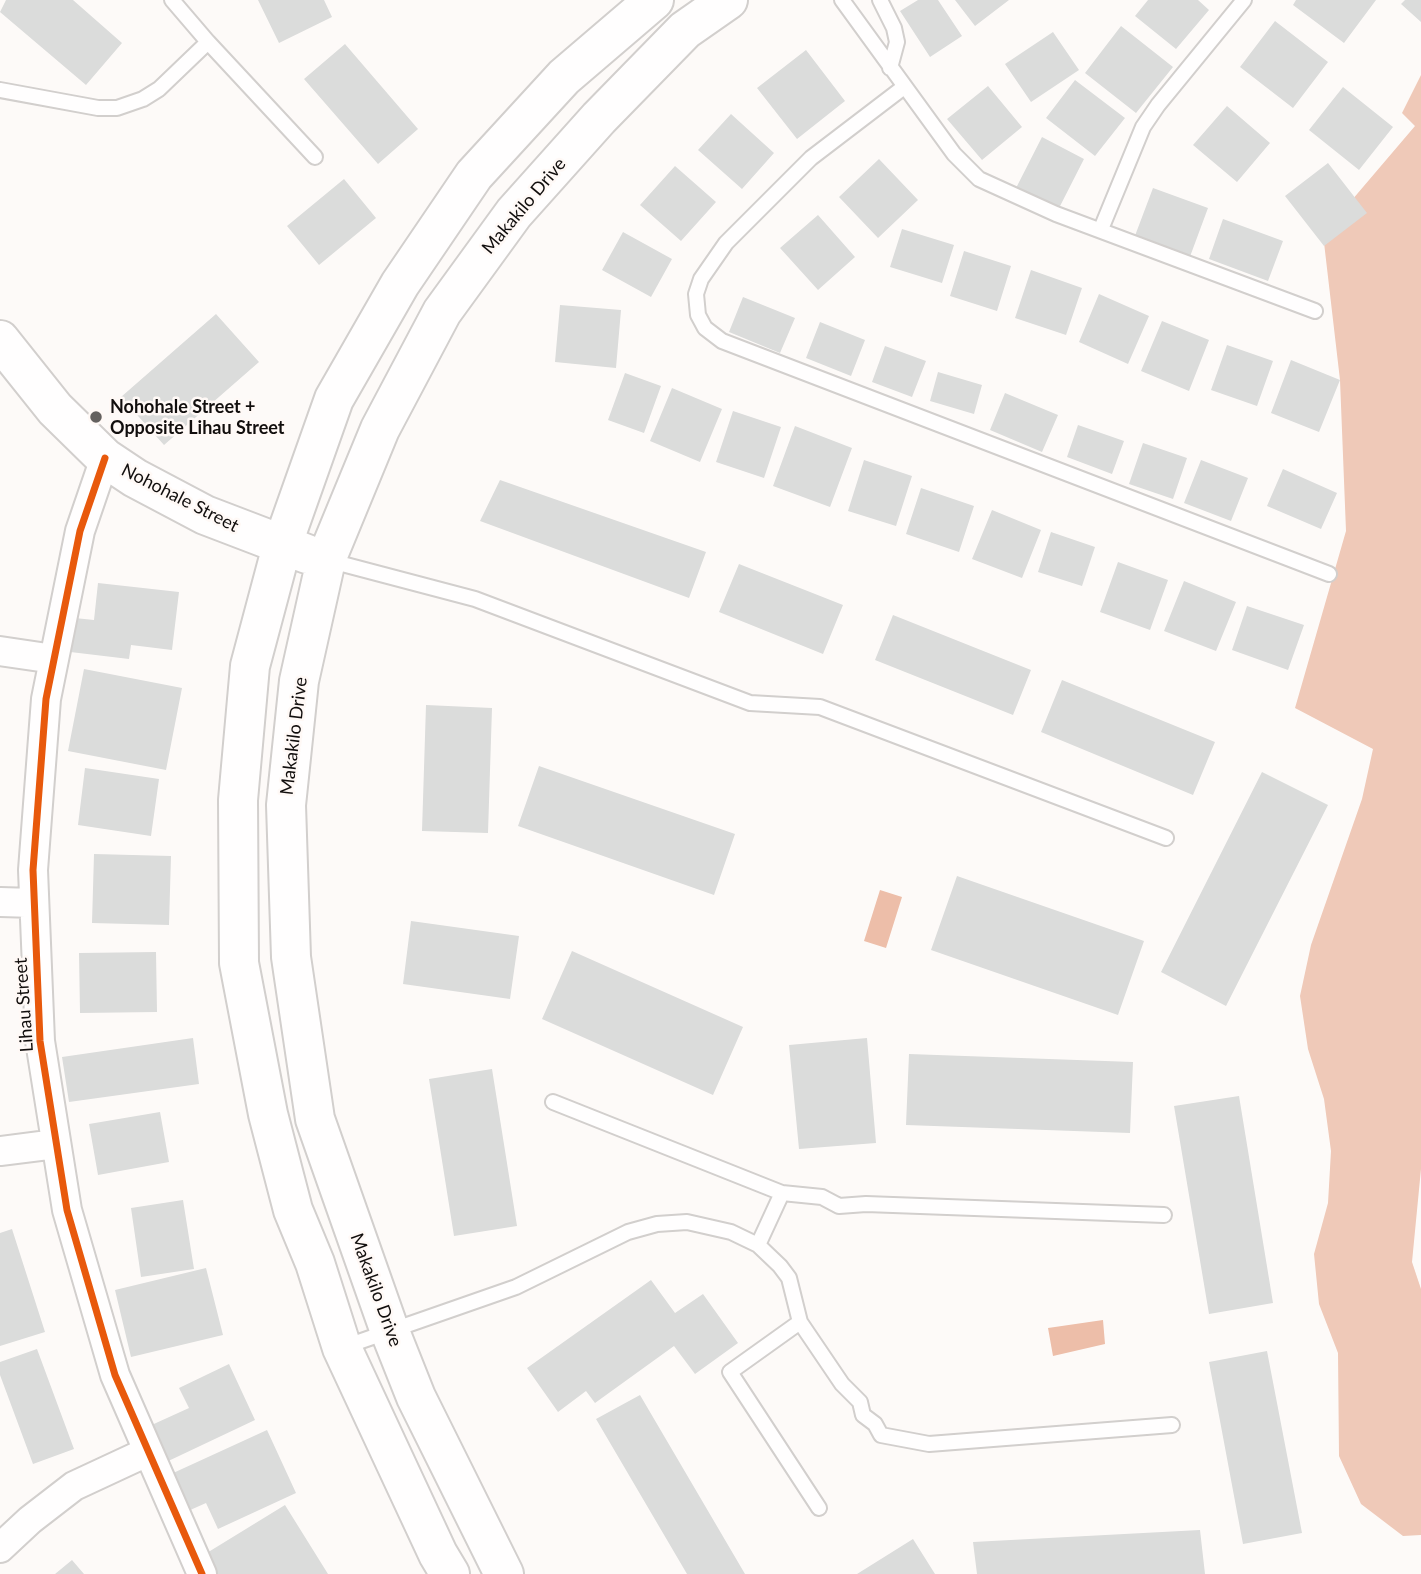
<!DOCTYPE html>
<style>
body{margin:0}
canvas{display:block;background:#fdfaf8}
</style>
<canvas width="1421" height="1574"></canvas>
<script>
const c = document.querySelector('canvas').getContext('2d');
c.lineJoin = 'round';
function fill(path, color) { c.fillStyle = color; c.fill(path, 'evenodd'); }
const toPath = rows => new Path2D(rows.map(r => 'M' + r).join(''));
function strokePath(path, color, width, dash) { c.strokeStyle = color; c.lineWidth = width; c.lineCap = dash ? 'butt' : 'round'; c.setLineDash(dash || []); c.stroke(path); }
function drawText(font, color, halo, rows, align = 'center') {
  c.font = font + ' Lato,sans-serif'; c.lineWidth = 5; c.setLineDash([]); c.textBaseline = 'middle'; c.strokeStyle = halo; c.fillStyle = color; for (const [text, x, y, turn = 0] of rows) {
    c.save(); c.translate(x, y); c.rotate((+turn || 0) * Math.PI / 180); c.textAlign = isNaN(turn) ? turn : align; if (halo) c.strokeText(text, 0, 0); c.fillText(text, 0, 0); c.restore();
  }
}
const forest = toPath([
 [1421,75,1421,1169,1412,1262,1421,1289,1421,1535,1403,1536,1361,1504,1339,1456,1338,1353,1319,1304,1314,1254,1328,1203,1331,1151,1324,1099,1308,1049,1300,996,1311,945,1362,799,1373,749,1295,708,1346,531,1340,380,1323,234,1415,126,1402,113]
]);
const water = toPath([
 [880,890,902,897,886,948,864,941],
 [1103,1320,1105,1344,1053,1356,1048,1328]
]);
const building = toPath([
 [6,0,73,0,122,43,86,85,0,12],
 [258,0,324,0,332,17,279,43],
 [918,0,938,0,962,36,930,57,900,11],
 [955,0,1009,0,975,26],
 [1148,0,1198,0,1209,10,1176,49,1135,16],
 [1296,0,1376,0,1344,43,1293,5],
 [1405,0,1421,0,1421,22,1401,4],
 [1275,21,1328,62,1293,108,1240,67],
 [1121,26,1173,67,1136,113,1085,73],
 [1053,32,1079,70,1031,102,1005,64],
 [345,44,418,129,378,164,304,79],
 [806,50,845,101,797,139,757,88],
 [1075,80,1125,118,1095,156,1046,118],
 [988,86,1022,127,982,160,947,119],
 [1343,87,1393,127,1359,170,1309,130],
 [1227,106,1270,143,1237,182,1193,145],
 [731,114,774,153,742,189,698,150],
 [1042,137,1084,159,1056,214,1014,192],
 [879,159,918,200,878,238,839,197],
 [1328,163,1367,213,1324,246,1285,196],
 [675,166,716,202,681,241,640,205],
 [344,179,376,218,319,265,287,226],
 [1153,188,1208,208,1188,262,1133,241],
 [818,215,855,257,818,290,780,248],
 [1223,219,1283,241,1268,281,1209,259],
 [902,229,954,245,942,283,890,267],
 [623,232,672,259,651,297,602,270],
 [964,251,1011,266,997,311,950,296],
 [1031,270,1082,288,1066,335,1015,318],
 [1099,294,1149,316,1128,364,1079,342],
 [743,297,795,318,780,353,729,332],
 [560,305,621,310,616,368,555,362],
 [216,314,259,362,164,445,121,397],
 [1162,321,1209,340,1189,391,1141,371],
 [820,322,865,340,851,376,806,358],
 [1227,345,1273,361,1257,406,1211,390],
 [885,346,926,361,912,397,872,382],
 [1291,360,1340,380,1319,432,1271,413],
 [938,372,982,385,974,414,930,401],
 [625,373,661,386,644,433,608,420],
 [672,388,722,409,700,462,650,441],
 [1005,393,1058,415,1042,452,990,430],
 [733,411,781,427,764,478,716,462],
 [1078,425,1124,441,1112,474,1067,457],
 [795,426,852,448,830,507,773,486],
 [1143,443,1187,458,1173,499,1129,484],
 [864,460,912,476,896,526,848,511],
 [1201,460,1248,478,1231,521,1184,503],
 [1283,469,1337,493,1321,529,1267,506],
 [500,480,706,552,689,598,480,521],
 [921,488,974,506,959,552,906,534],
 [992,510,1041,530,1022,578,972,559],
 [1051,532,1095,547,1082,586,1038,572],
 [1118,562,1168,580,1150,630,1100,612],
 [739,564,843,605,823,654,719,612],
 [1184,581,1236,602,1216,651,1164,631],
 [98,583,179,592,172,650,131,645,129,659,62,651,65,617,94,620],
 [1247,606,1304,625,1288,670,1232,650],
 [893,615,1031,670,1013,715,875,660],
 [84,669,182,688,166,770,68,751],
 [1062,680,1215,742,1193,795,1041,732],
 [426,705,492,708,488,833,422,831],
 [539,766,735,834,714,895,518,826],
 [85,768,159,779,151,836,78,825],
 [1262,772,1328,805,1226,1006,1161,972],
 [94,854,171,856,169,925,92,923],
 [957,876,1144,941,1118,1015,931,950],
 [411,921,519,936,510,999,403,984],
 [572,951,743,1027,713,1095,542,1019],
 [156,952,157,1012,80,1013,79,953],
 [193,1038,199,1084,69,1102,62,1057],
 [867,1038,876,1143,799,1149,789,1045],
 [909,1054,1133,1062,1130,1133,906,1125],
 [492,1069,517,1226,454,1236,429,1079],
 [1239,1096,1273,1303,1209,1314,1174,1106],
 [160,1112,169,1162,98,1175,89,1124],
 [183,1200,194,1269,141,1277,131,1208],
 [12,1229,45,1332,0,1346,0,1233],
 [206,1268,223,1335,131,1357,115,1290],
 [651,1280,675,1313,703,1294,738,1343,695,1374,674,1346,595,1403,586,1391,558,1412,527,1368],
 [37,1349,74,1449,33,1464,0,1375,0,1362],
 [1267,1351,1302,1533,1243,1544,1209,1362],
 [229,1364,255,1420,162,1464,145,1428,189,1408,179,1388],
 [640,1395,745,1574,687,1574,596,1419],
 [267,1430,296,1493,218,1529,206,1503,188,1511,171,1474],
 [285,1505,328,1574,207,1574,197,1559],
 [1200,1530,1205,1574,977,1574,973,1542],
 [913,1539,935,1574,857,1574],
 [72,1560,84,1574,55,1574]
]);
const lane = toPath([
 [842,0,954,154,979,179,1056,214,1315,311],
 [880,0,894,28,897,42,890,68],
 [208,42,315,157],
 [904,87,811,158,726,243,701,279,696,294,698,315,705,328,722,341,1329,574],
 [0,90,98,108,117,108,143,99,159,89,208,42,172,0],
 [1101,229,1143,127,1158,105,1244,0],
 [327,560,475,599,750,703,820,707,1166,838],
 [553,1102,782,1193,822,1197,839,1206,866,1204,1164,1215],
 [758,1245,782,1193],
 [800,1322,730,1372,819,1508],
 [344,1347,516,1287,628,1232,657,1224,687,1222,731,1232,758,1245,780,1266,789,1278,800,1322,842,1384,860,1402,863,1415,875,1424,881,1435,929,1444,1172,1425]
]);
const street = toPath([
 [105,458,80,531,46,699,33,870,40,1041,67,1210,115,1375,202,1574],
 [0,651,54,659],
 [0,902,34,903],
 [0,1151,56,1144],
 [0,1548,30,1520,74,1486,147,1452]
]);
const secondary = toPath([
 [0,340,55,409,105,458,135,478,205,515,307,554],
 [450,1574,438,1554,342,1348,315,1263,293,1210,268,1114,239,963,238,800,250,666,282,546,334,399,400,284,474,175,564,77,654,0],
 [504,1574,416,1397,389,1329,315,1119,291,957,286,805,299,681,326,560,380,429,442,312,514,213,599,118,685,30,728,0]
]);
const cycleway = toPath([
 [105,458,80,531,46,699,33,870,40,1041,67,1210,115,1375,202,1574]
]);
const markers = [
 [96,417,7,"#64615f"]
];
const streetNames = [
 ["Makakilo Drive",524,206,-50],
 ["Nohohale Street",180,498,27],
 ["Makakilo Drive",294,736,-83],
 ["Lihau Street",24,1005,-94],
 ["Makakilo Drive",376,1290,70]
];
const poiNames = [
 ["Nohohale Street +",110,407],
 ["Opposite Lihau Street",110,428]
];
fill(forest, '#efc9b8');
fill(water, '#edbea9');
fill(building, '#dbdcdb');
strokePath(lane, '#d2cfcd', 18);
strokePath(street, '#d2cfcd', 32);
strokePath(secondary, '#d2cfcd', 42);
strokePath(lane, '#fffefe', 14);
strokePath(street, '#fffefe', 28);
strokePath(secondary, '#fffefe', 38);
strokePath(cycleway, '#e8590c', 7);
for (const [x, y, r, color] of markers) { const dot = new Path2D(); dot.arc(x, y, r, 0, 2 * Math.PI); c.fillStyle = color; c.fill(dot); strokePath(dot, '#fff9f6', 2.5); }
drawText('18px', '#110e0d', '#fff9f6', streetNames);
drawText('bold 18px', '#110e0d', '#fff9f6', poiNames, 'left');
</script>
